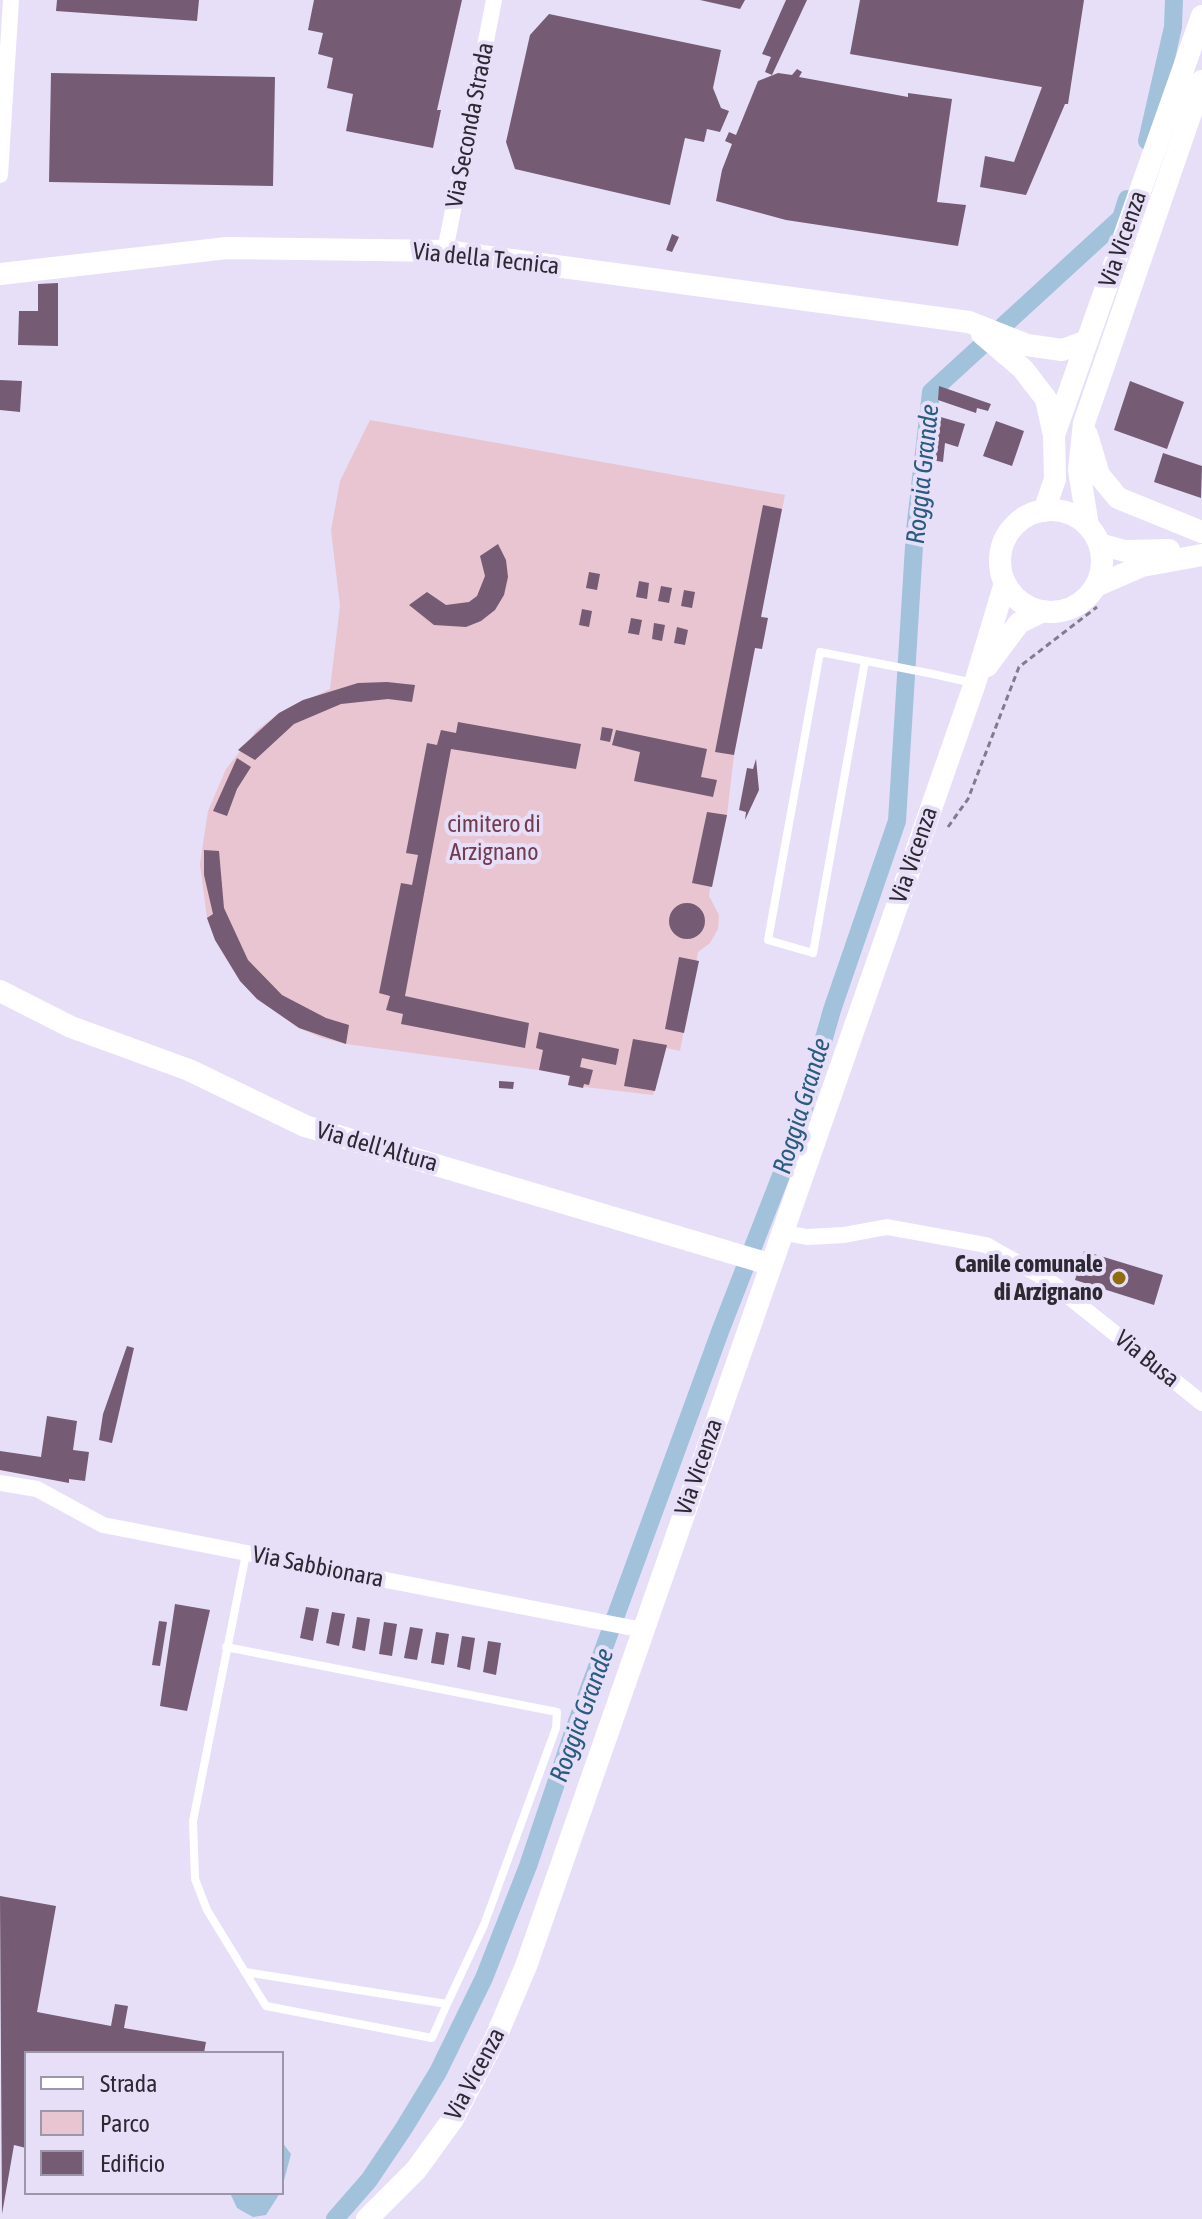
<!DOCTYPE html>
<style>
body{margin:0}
#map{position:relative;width:1202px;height:2219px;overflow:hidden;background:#e7dff8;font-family:"Asap Condensed",sans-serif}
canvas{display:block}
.legend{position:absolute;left:24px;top:2051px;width:260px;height:144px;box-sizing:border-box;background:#e7dff8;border:2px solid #9c96a9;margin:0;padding:10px 14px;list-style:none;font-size:24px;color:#2c2932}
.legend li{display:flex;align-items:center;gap:16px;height:40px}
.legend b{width:40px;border:2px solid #9c96a9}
</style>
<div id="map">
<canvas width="1202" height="2219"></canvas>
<ul class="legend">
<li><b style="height:10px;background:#fff"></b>Strada</li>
<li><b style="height:22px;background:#e8c5d0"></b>Parco</li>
<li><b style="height:22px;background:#755b74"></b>Edificio</li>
</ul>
</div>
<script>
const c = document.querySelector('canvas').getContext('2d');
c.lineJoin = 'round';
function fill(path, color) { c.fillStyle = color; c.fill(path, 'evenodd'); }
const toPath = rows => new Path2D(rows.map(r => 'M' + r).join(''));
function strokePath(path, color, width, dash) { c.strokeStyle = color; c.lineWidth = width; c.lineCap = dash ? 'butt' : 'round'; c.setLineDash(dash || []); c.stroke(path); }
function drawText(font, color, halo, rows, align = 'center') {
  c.font = font + ' "Asap Condensed",sans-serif'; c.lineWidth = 8; c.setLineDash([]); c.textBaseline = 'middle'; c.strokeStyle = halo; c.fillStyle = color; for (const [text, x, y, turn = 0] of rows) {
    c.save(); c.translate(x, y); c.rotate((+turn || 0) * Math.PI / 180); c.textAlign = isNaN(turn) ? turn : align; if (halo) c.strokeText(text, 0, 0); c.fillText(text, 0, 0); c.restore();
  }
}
const green = toPath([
 [370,420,785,495,761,616,768,618,755,648,734,755,727,815,710,888,709,896,719,915,718,929,710,943,698,952,680,1051,666,1048,653,1095,568,1085,569,1076,539,1070,346,1044,322,1038,299,1028,257,999,240,981,215,940,207,918,200,864,208,811,226,769,257,730,279,713,330,689,340,606,331,530,340,481]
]);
const water = toPath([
 [282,2142,291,2154,282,2188],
 [230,2193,280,2193,266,2215,253,2217,237,2208]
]);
const canal = toPath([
 [1147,141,1173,27,1174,0],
 [335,2219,369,2180,404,2128,438,2072,484,1978,528,1866,575,1727,721,1329,796,1137,832,1010,897,821,915,530,931,392,1121,218,1127,199]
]);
const building = toPath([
 [57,0,199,0,197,21,56,11],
 [314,0,462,0,437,110,441,110,433,148,346,131,353,94,327,88,333,58,318,54,323,33,308,30],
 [700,0,745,0,740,9],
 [786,0,807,0,772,75,765,72,771,57,762,54],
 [860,0,1084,0,1068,104,1065,104,1026,195,980,187,985,156,1014,162,1042,87,850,54],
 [549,14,721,50,713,88,721,108,729,111,720,132,707,129,704,142,685,138,670,205,515,169,506,142,530,35],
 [797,69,802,72,799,77,908,97,908,93,952,99,937,202,966,205,958,246,786,220,716,201,722,170,732,144,725,141,729,132,736,135,758,81,778,73,792,75],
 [51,73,275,77,273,186,49,182],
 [672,234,679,237,672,252,666,250],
 [58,283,58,346,18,345,19,311,38,311,38,284],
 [0,380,22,381,20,412,0,410],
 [1130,381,1184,402,1167,449,1114,430],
 [939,386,991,404,988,411,977,408,976,413,938,400],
 [937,416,965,424,958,447,945,443,943,462,931,460],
 [996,421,1024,431,1012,466,983,456],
 [1163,453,1202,466,1201,498,1154,482],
 [763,505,782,509,761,617,768,618,762,649,755,648,734,755,715,752],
 [498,544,506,560,508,577,504,595,495,610,481,621,466,627,434,625,409,605,427,592,446,605,469,602,477,596,485,576,480,556],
 [589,572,600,574,597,590,586,588],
 [639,581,649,583,647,599,636,597],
 [661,586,672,588,669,603,658,601],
 [684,590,695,592,692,608,681,606],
 [582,609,592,611,589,627,579,625],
 [631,618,642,620,639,635,628,633],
 [654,623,665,625,662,641,652,639],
 [677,627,688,630,685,645,674,643],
 [387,682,415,685,412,702,388,699,341,704,294,724,255,760,238,750,279,713,303,700,358,683],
 [458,722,581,744,576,769,451,749,405,996,529,1023,525,1048,401,1024,403,1014,386,1010,390,996,379,993,401,883,412,885,418,855,406,853,427,743,437,745,441,730,456,733],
 [602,727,613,729,610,742,600,740],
 [616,730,707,749,701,777,717,780,713,797,634,781,640,752,612,745],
 [237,758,251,767,237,789,227,816,213,811],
 [756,759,759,790,745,820,746,812,739,810,747,768,753,769],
 [707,812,727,815,712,887,692,883],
 [204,850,219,851,224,908,248,960,282,995,326,1018,349,1025,346,1044,299,1028,257,999,240,981,215,940,207,918,213,914,204,875],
 '669 921a18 18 0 1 1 36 0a18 18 0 1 1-36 0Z',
 [679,957,699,961,684,1033,665,1029],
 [539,1032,619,1049,616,1065,582,1058,580,1067,593,1070,589,1085,584,1084,583,1088,568,1085,570,1076,539,1070,543,1050,536,1048],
 [633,1039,667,1045,655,1091,624,1086],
 [499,1081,514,1082,513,1089,499,1088],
 [1084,1251,1163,1275,1154,1305,1075,1280],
 [127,1346,134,1348,112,1443,99,1440,103,1414],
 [47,1416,77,1421,73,1450,89,1452,85,1481,69,1479,69,1483,0,1470,0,1451,41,1457],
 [175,1604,210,1610,187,1711,160,1706],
 [306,1607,319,1609,313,1641,300,1638],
 [332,1612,345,1614,339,1646,326,1643],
 [357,1617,370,1619,365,1651,352,1648],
 [159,1621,167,1622,160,1666,152,1665],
 [384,1622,397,1624,392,1656,379,1654],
 [410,1627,423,1629,417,1660,404,1658],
 [436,1632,449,1634,444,1665,431,1663],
 [462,1636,475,1638,470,1670,457,1667],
 [488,1641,501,1643,496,1675,483,1672],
 [0,1896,56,1906,37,2012,111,2026,115,2004,128,2006,124,2028,206,2042,204,2053,26,2053,26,2148,14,2145,2,2214]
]);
const path = toPath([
 [948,827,968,799,1019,667,1097,607]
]);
const lane = toPath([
 [865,661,813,953,768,940,820,652,933,674,973,683],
 [226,1647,557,1712,556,1728,484,1925,447,2004],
 [245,1972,447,2004,432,2038,266,2006,245,1972,207,1910,195,1879,193,1821,246,1554]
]);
const street = toPath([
 [0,175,11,0],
 [445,251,494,0],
 [780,1232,807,1237,844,1235,887,1227,986,1245,1048,1280,1202,1403],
 [0,1483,37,1489,103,1525,643,1630]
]);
const secondary = toPath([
 [0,274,227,248,445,251,969,322,1027,345,1062,350,1087,341],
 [982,334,1023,369,1046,399,1054,435],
 [1087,435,1099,475,1118,498,1202,532],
 '1000 561a51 51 0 1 1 102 0a51 51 0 1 1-102 0Z',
 [1044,511,1055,479,1054,435,1202,16],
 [1088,526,1079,470,1084,423,1202,81],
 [1099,544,1125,551,1169,550],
 [1096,586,1142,566,1202,555],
 [987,666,1019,623,1043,611],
 [0,991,71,1027,189,1070,305,1126,769,1264],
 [367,2219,416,2170,453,2119,496,2037,526,1966,975,683,1005,583]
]);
const markers = [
 [1119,1278,8,"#906b11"]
];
const streetNames = [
 ["Via Seconda Strada",470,125,-79],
 ["Via Vicenza",1123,239,-71],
 ["Via della Tecnica",486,259,6],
 ["Via Vicenza",914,855,-71],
 ["Via dell'Altura",377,1147,16],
 ["Via Busa",1147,1359,39],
 ["Via Vicenza",699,1467,-71],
 ["Via Sabbionara",318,1567,11],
 ["Via Vicenza",475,2074,-62]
];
const parkNames = [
 ["cimitero di",494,824],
 ["Arzignano",494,852]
];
const poiNames = [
 ["Canile comunale",1103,1264],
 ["di Arzignano",1103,1292]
];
const waterNames = [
 ["Roggia Grande",923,474,-84],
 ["Roggia Grande",802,1106,-73],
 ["Roggia Grande",582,1715,-70]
];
fill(green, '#e8c5d0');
fill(water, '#a2c2dc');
strokePath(canal, '#a2c2dc', 18);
fill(building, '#755b74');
strokePath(path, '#817c8c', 3, [6, 4]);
strokePath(lane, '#fff', 8);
strokePath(street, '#fff', 16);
strokePath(secondary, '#fff', 22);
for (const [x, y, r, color] of markers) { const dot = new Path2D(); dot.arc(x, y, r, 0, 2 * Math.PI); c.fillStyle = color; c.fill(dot); strokePath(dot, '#e7dff8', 3); }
drawText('24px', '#2c2932', '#e7dff8', streetNames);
drawText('24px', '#713b50', '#e7dff8', parkNames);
drawText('bold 24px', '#2c2932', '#e7dff8', poiNames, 'right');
drawText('italic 26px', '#295c80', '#e7dff8', waterNames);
</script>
